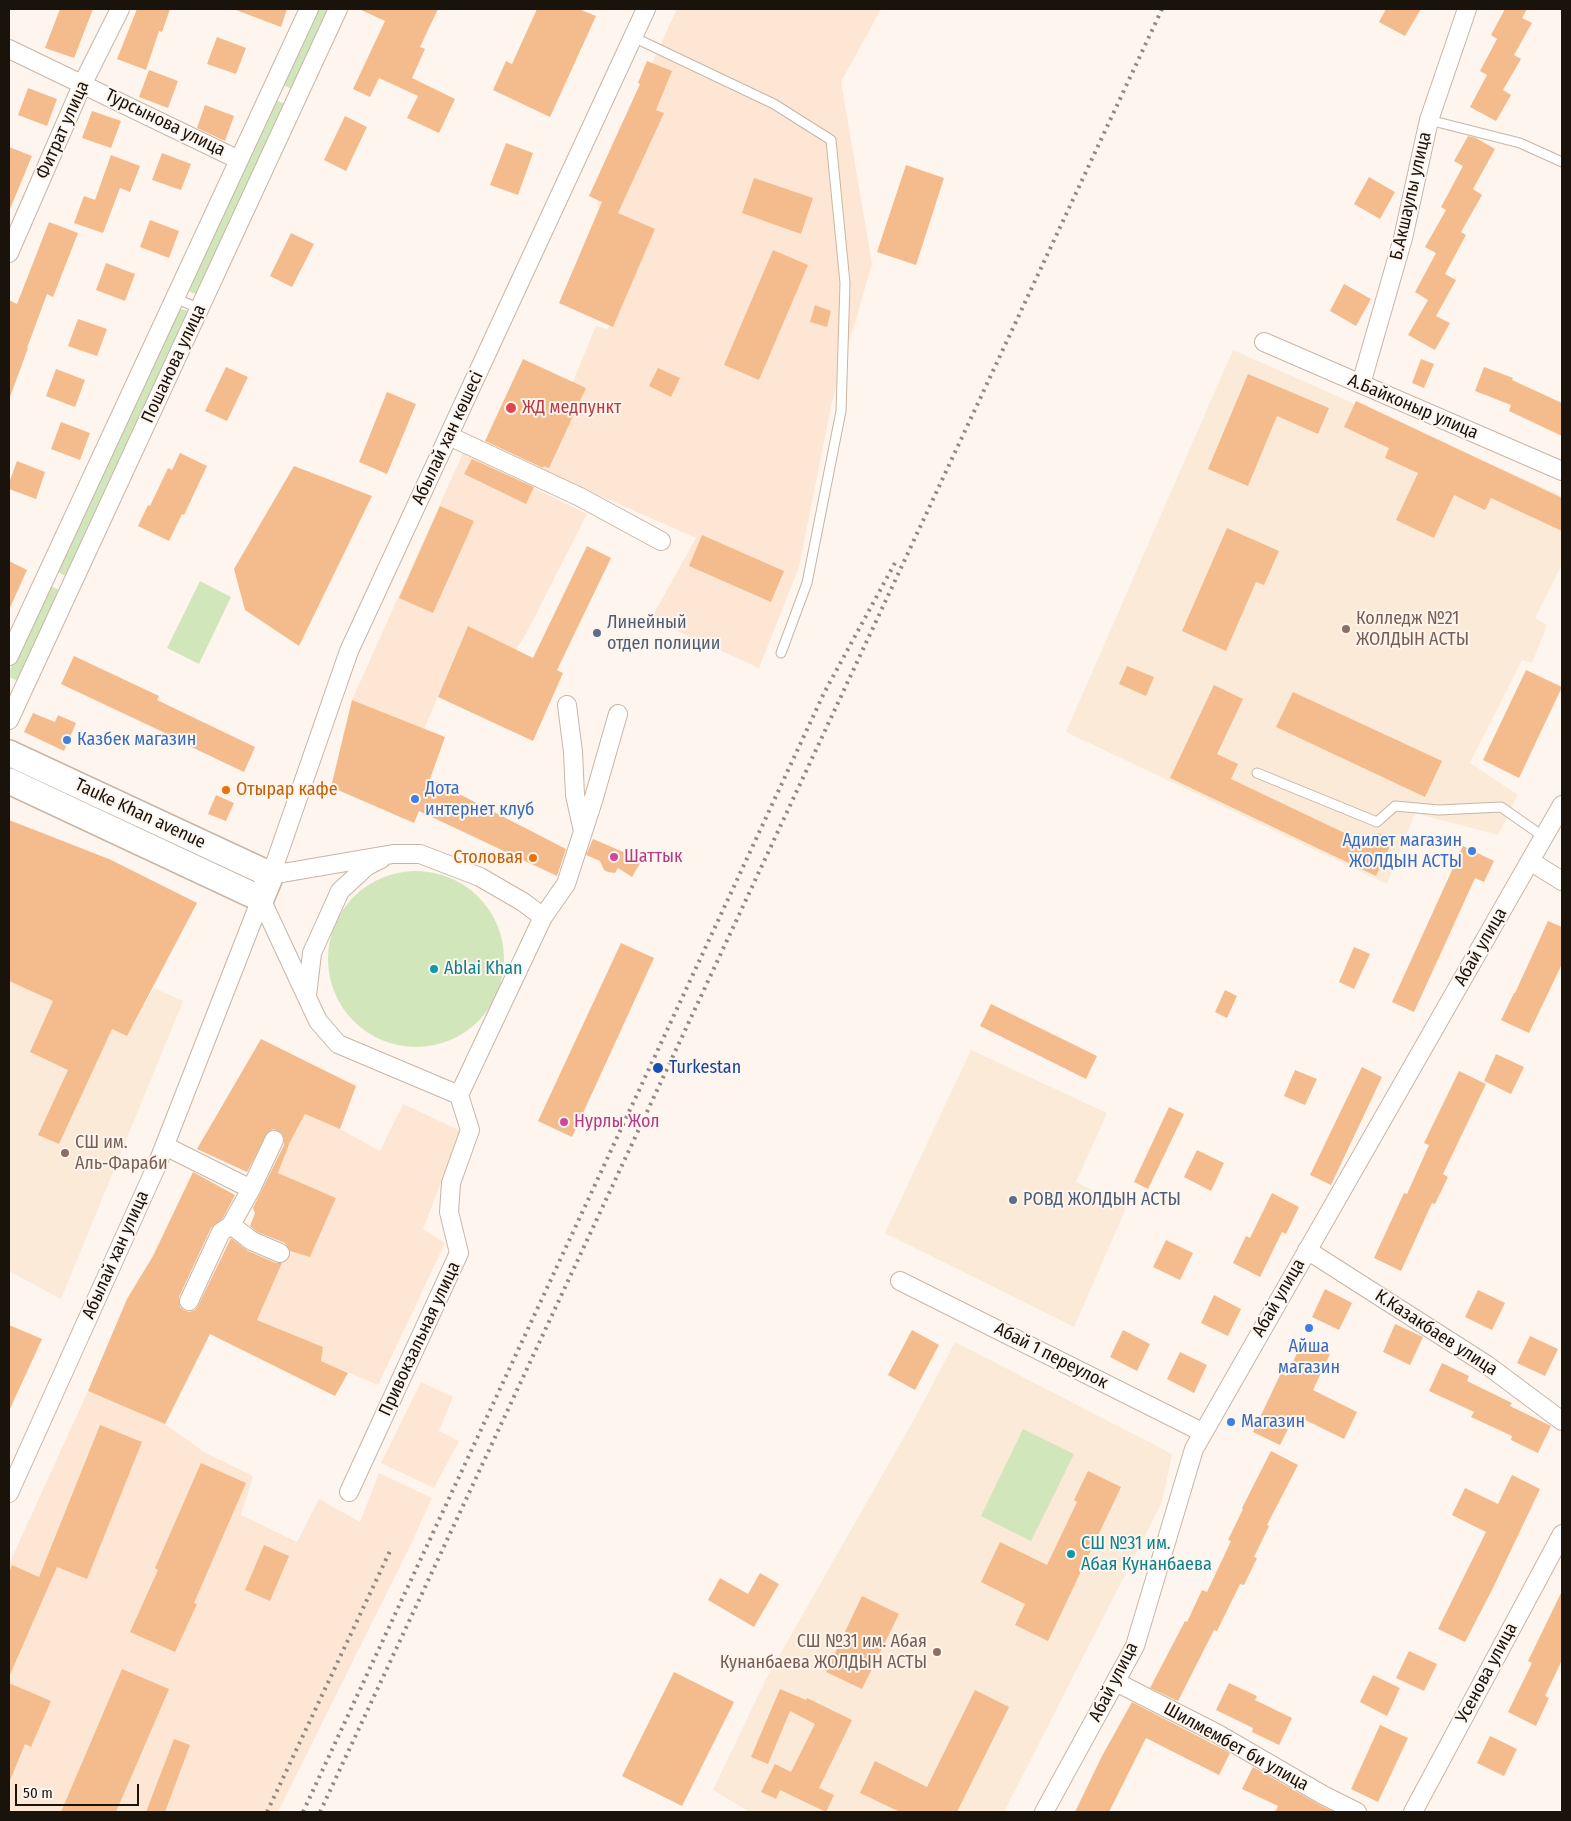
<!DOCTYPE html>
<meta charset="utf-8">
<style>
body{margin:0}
#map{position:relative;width:1571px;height:1821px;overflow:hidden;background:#fdf5ee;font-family:"Fira Sans Condensed",sans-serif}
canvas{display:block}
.frame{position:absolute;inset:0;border:10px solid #1a130c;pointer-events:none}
.scale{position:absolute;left:15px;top:1784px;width:124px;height:22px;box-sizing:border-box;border:2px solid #1a130c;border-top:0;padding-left:6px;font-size:15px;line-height:18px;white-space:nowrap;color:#1a130c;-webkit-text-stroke:4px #fdf5ee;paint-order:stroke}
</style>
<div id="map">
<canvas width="1571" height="1821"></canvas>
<div class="frame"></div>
<div class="scale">50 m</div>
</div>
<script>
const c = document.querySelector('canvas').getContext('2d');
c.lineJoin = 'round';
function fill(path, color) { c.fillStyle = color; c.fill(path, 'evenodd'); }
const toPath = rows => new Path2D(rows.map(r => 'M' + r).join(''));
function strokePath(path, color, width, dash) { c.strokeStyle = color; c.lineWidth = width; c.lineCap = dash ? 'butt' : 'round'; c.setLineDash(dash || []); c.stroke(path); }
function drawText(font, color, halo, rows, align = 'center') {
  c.font = font + ' "Fira Sans Condensed",sans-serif'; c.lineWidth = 4; c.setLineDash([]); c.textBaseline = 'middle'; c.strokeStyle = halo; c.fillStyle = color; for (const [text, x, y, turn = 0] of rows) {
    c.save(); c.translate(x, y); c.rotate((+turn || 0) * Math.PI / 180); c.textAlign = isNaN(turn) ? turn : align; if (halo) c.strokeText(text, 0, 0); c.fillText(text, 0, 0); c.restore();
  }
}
const built = toPath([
 [677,9,881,9,841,82,872,264,832,402,799,567,759,668,651,619,696,538,537,468,596,326,608,329,648,233,600,213,594,188],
 [463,453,587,514,528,630,516,650,468,627,424,729,352,700],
 [403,1104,461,1131,423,1229,445,1243,378,1385,321,1361,323,1347,257,1320,288,1250,310,1257,336,1198,278,1173,290,1142,305,1114,340,1129,380,1151],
 [421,1382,453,1397,439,1431,459,1441,434,1488,381,1463],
 [88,1391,165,1424,204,1452,253,1476,241,1515,297,1542,319,1499,360,1522,379,1473,432,1498,411,1544,278,1812,9,1812,9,1564]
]);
const education = toPath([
 [1233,350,1562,496,1562,564,1535,618,1547,625,1532,663,1522,660,1470,763,1518,795,1498,835,1415,813,1387,884,1066,732],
 [9,981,127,1035,154,988,183,1001,61,1299,9,1271],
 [971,1050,1107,1113,1076,1182,1126,1208,1074,1327,885,1233],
 [955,1342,1172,1454,1162,1502,1004,1812,750,1812,713,1790,766,1679,916,1416]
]);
const green = toPath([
 [317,9,333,9,294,90,281,84],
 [274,99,287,105,200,294,192,293,187,288],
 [177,309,186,310,190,315,68,577,55,571],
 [200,581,231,597,199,664,167,648],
 [48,585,62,591,20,682,9,677,9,672],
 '328 959a88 88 0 1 1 176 0a88 88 0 1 1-176 0Z',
 [1023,1429,1074,1454,1031,1541,981,1516]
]);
const building = toPath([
 [60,9,93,9,74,58,45,48],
 [137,9,170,9,162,32,159,31,146,70,117,59],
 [237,9,287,9,281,27,236,10],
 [359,9,438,9,420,47,425,49,412,78,455,99,439,133,407,118,418,96,379,78,370,97,353,89,385,21],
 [537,9,579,9,596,16,550,117,493,90,506,61,512,64],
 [1386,9,1421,9,1405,36,1379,22],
 [1505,9,1527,9,1522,18,1532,23,1514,55,1521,59,1503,90,1511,95,1496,121,1470,107,1487,75,1480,71,1497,39,1491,35],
 [217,37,246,48,236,74,207,64],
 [647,61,672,71,656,110,664,113,618,213,655,229,613,327,559,303,602,202,589,196,640,84,638,83],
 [149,70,178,81,168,108,139,97],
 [28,88,57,99,47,126,18,115],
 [205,105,234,116,225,141,197,128],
 [92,111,121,121,111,148,82,138],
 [345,116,367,127,346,171,324,160],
 [1468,136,1476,138,1495,149,1473,189,1482,195,1461,232,1466,235,1445,274,1456,280,1436,316,1450,323,1435,350,1408,335,1428,300,1415,292,1436,253,1425,247,1446,210,1441,207,1463,166,1454,161],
 [506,143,533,153,518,195,490,185],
 [9,147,32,156,10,209,9,209],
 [162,153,191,164,181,190,152,180],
 [111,155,140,166,130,192,120,188,103,233,74,223,84,196,95,200],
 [906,165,944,178,916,265,877,252],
 [1369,177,1395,192,1380,219,1354,204],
 [754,178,813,198,801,234,742,213],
 [150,220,179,231,169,258,140,247],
 [49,222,78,233,53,297,47,294,27,348,28,348,10,397,9,397,9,300,17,304],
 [291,233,314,244,292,287,270,276],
 [773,250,808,265,759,380,724,365],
 [106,263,135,274,125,301,96,290],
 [1344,284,1371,299,1356,326,1330,311],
 [815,305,831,311,827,327,810,322],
 [78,319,107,329,97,356,68,346],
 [523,359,586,388,549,468,544,466,543,468,485,441],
 [1421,359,1434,364,1424,388,1412,383],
 [226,367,248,377,227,421,205,411],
 [1484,367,1513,378,1512,380,1562,403,1562,436,1509,411,1511,405,1475,391],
 [658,368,680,378,671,397,649,386],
 [56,369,85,380,75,407,46,396],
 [1248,374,1329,408,1318,434,1277,416,1248,486,1208,469],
 [387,392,416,404,387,474,359,462],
 [1356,401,1562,498,1562,531,1491,498,1485,510,1454,495,1434,538,1396,520,1418,473,1385,458,1389,448,1344,427],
 [61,422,90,433,80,460,51,449],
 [180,453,207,466,184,515,182,514,169,541,138,526,148,505,150,506,168,468,172,470],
 [472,459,534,487,526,504,464,474],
 [17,461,45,472,36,499,9,489,9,483],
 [294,466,372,496,299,646,245,610,234,569],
 [440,506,474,521,433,613,399,598],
 [1227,528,1279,551,1264,585,1256,582,1226,651,1182,631],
 [702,535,784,571,771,602,689,566],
 [587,546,611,558,557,670,563,673,533,741,438,697,468,626,533,658],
 [9,561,27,570,9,610],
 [74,656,159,696,157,700,255,747,244,772,164,734,165,733,61,684],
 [1127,666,1154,677,1146,696,1119,684],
 [1526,670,1562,687,1519,778,1483,760],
 [1214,685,1243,699,1217,754,1238,764,1231,779,1372,846,1378,833,1393,840,1376,876,1170,778],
 [1293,692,1442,761,1425,797,1276,727],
 [352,700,445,737,430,779,566,849,557,876,419,811,414,823,331,787],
 [33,713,55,722,58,715,76,723,64,751,24,732],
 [216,795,234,803,226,821,208,814],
 [9,820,109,859,197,903,127,1036,112,1029,59,1144,38,1135,68,1070,30,1052,53,1001,9,981],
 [593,839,642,860,632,877,618,868,615,873,608,872,604,870,600,861,586,855],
 [1463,846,1494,861,1484,882,1475,878,1414,1012,1392,1002],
 [1548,921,1562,927,1562,964,1529,1033,1501,1020,1514,993,1515,993],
 [621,943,654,958,572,1137,538,1121],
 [1354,947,1370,954,1354,989,1339,982],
 [1225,990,1237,996,1227,1018,1215,1012],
 [991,1004,1097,1056,1086,1079,980,1026],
 [261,1039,356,1086,340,1129,305,1114,290,1142,278,1173,336,1198,310,1257,290,1251,285,1243,257,1232,250,1226,255,1213,253,1208,284,1145,284,1139,282,1134,274,1129,268,1132,247,1172,197,1149],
 [1496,1054,1524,1067,1511,1094,1484,1081],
 [1362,1067,1382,1077,1331,1185,1310,1175],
 [1295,1070,1317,1079,1305,1105,1284,1096],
 [1459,1071,1486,1084,1443,1174,1448,1177,1435,1204,1432,1203,1401,1271,1374,1258,1404,1193,1407,1194,1429,1145,1424,1143],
 [1169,1107,1184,1114,1148,1189,1134,1182],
 [1197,1150,1224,1163,1211,1191,1184,1177],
 [193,1172,235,1195,223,1218,211,1228,179,1297,180,1307,184,1310,189,1312,195,1310,198,1306,231,1238,248,1251,276,1263,282,1263,257,1320,323,1347,321,1361,348,1373,335,1396,210,1334,165,1424,88,1391,127,1299,153,1256],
 [1272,1193,1299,1207,1286,1234,1282,1232,1260,1277,1233,1263,1246,1236,1250,1238],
 [1166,1240,1193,1253,1180,1280,1153,1267],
 [1325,1289,1352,1303,1339,1330,1312,1317],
 [1478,1290,1505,1303,1492,1330,1465,1317],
 [1214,1295,1241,1309,1228,1336,1201,1323],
 [1395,1324,1423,1337,1410,1365,1383,1352],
 [9,1325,42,1339,9,1411],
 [912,1330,939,1345,915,1390,888,1375],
 [1123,1330,1150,1344,1137,1371,1110,1357],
 [1530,1336,1558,1349,1545,1376,1517,1363],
 [1303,1341,1330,1354,1313,1390,1357,1412,1344,1439,1295,1415,1280,1445,1253,1432,1281,1373,1286,1376],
 [1180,1352,1207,1365,1194,1393,1167,1379],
 [1442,1363,1469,1376,1467,1381,1512,1403,1510,1406,1551,1426,1538,1453,1511,1440,1512,1436,1471,1417,1474,1412,1429,1391],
 [100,1425,142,1442,87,1579,57,1567,9,1677,9,1573,12,1565,39,1577],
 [1271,1451,1298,1465,1267,1525,1269,1526,1254,1557,1257,1558,1244,1585,1240,1584,1217,1631,1214,1630,1178,1701,1150,1688,1185,1621,1187,1622,1202,1590,1207,1592,1231,1541,1228,1540,1243,1509,1242,1508],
 [201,1463,246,1483,194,1603,197,1604,175,1652,130,1632,158,1570,155,1568],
 [1088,1471,1121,1487,1048,1641,1015,1625,1025,1604,981,1582,1000,1542,1047,1565,1077,1502,1074,1500],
 [1512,1475,1540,1489,1493,1588,1465,1642,1438,1629,1486,1532,1452,1515,1465,1488,1498,1504],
 [264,1545,289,1556,270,1601,245,1590],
 [760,1573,779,1584,754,1627,708,1600,720,1578,748,1594],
 [1562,1591,1562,1660,1545,1696,1549,1698,1536,1726,1508,1712,1532,1663,1528,1661],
 [862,1596,899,1614,862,1689,826,1672],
 [1409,1651,1437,1664,1424,1691,1396,1678],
 [122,1669,169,1689,116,1812,61,1812],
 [674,1672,734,1702,682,1806,622,1776],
 [1373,1675,1400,1688,1387,1716,1360,1702],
 [9,1683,51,1701,31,1747,25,1744,9,1783],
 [1229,1683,1257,1696,1255,1700,1292,1718,1279,1745,1252,1732,1253,1728,1216,1710],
 [780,1689,806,1700,807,1698,852,1720,819,1788,834,1795,826,1812,780,1790,776,1799,761,1792,775,1764,791,1772,815,1724,790,1711,768,1764,751,1757],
 [975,1690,1009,1707,957,1812,900,1812,860,1793,875,1761,927,1787],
 [1132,1702,1230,1753,1219,1775,1146,1738,1109,1812,1075,1812,1102,1756],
 [1380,1725,1408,1738,1378,1802,1351,1789],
 [1490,1736,1517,1749,1504,1776,1477,1763],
 [174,1739,190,1745,165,1812,146,1812],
 [1253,1767,1318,1804,1334,1812,1275,1812,1278,1806,1242,1789]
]);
const lane = toPath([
 [633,37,774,104,831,140,845,283,841,411,807,583,781,653],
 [1429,120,1520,143,1562,162],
 [175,298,200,309],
 [1257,773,1377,822,1395,806,1439,810,1501,807,1544,837]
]);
const street = toPath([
 [9,49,239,160],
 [9,253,83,83,120,9],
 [1264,342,1562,471],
 [1361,384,1403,238,1429,120,1467,9],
 [449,436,580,497,661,541],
 [9,656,309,9],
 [567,705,573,752,575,795,583,831],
 [9,720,338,9],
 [1530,861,1562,881],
 [261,899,318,1021,338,1044,459,1095,543,917,523,902,480,877,420,854,393,854,271,875,349,651,646,9],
 [543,917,566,884,593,801,618,714],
 [307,996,312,953,340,891,367,866,381,859],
 [274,1140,251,1189,231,1225,252,1241,280,1253],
 [165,1146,251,1189],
 [1307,1250,1487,1365,1562,1421],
 [900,1281,1202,1432],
 [189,1301,221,1232,231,1225],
 [349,1492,459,1253,449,1212,451,1183,470,1130,459,1095],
 [9,1493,157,1165,261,899],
 [1116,1682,1218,1734,1323,1795,1357,1812],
 [1044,1812,1135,1646,1194,1449,1562,805],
 [1413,1812,1562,1534]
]);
const secondary = toPath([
 [9,753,271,875,261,899,9,781]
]);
const rail = toPath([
 [267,1812,390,1551],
 [303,1812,824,693,896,561],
 [320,1812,1162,9]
]);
const markers = [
 [511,408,6,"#e0444e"],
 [1346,629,5,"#8d6e63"],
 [597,633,5,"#5c6f8a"],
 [67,740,5,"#3f7fe0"],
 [226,790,5,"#e8710a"],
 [415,799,5,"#3f7fe0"],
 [1472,851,5,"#3f7fe0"],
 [614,857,5,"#d1479c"],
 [533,858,5,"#e8710a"],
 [434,969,5,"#0f9aa8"],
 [658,1068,6,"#1a4fb4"],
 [564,1122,5,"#d1479c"],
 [65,1153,5,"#8d6e63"],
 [1013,1200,5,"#5c6f8a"],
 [1309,1328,5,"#3f7fe0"],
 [1231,1422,5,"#3f7fe0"],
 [1071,1554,5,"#0f9aa8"],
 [937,1652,5,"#8d6e63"]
];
const streetNames = [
 ["Турсынова улица",165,123,26],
 ["Фитрат улица",63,130,-66],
 ["Б.Акшаулы улица",1411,196,-77],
 ["Пошанова улица",174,364,-65],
 ["А.Байконыр улица",1413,407,23],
 ["Абылай хан көшесі",448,438,-65],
 ["Tauke Khan avenue",140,814,25],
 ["Абай улица",1481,947,-60],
 ["Абылай хан улица",116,1255,-66],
 ["Абай улица",1279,1298,-60],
 ["К.Казакбаев улица",1436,1333,33],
 ["Привокзальная улица",420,1339,-65],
 ["Абай 1 переулок",1051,1356,27],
 ["Усенова улица",1487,1673,-62],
 ["Абай улица",1114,1682,-63],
 ["Шилмембет би улица",1236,1747,29]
];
const healthNames = [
 ["ЖД медпункт",522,408]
];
const educationNames = [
 ["Колледж №21",1356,619],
 ["ЖОЛДЫН АСТЫ",1356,640],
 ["СШ им.",75,1143],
 ["Аль-Фараби",75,1164],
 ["СШ №31 им. Абая",927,1642,"right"],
 ["Кунанбаева ЖОЛДЫН АСТЫ",927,1663,"right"]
];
const serviceNames = [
 ["Линейный",607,623],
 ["отдел полиции",607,644],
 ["РОВД ЖОЛДЫН АСТЫ",1023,1200]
];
const shopNames = [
 ["Казбек магазин",77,740],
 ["Дота",425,789],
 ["интернет клуб",425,810],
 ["Адилет магазин",1462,841,"right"],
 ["ЖОЛДЫН АСТЫ",1462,862,"right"],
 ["Айша",1309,1347,"center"],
 ["магазин",1309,1368,"center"],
 ["Магазин",1241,1422]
];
const foodNames = [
 ["Отырар кафе",236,790],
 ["Столовая",523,858,"right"]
];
const hotelNames = [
 ["Шаттык",624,857],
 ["Нурлы Жол",574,1122]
];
const cultureNames = [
 ["Ablai Khan",444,969],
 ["СШ №31 им.",1081,1544],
 ["Абая Кунанбаева",1081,1565]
];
const transitNames = [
 ["Turkestan",669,1068]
];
fill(built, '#fde7d4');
fill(education, '#faead7');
fill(green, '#d1e7bb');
fill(building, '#f4bc8c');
strokePath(lane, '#c9b5a4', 11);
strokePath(street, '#c9b5a4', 20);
strokePath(secondary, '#c9b5a4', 28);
strokePath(lane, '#fff', 9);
strokePath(street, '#fff', 18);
strokePath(secondary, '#fff', 25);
strokePath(rail, '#918a83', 4, [2.5, 5]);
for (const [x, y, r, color] of markers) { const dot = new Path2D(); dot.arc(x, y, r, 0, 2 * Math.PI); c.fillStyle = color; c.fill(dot); strokePath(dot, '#fdf5ee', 2); }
drawText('18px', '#1a130c', '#fdf5ee', streetNames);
drawText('18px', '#be3a42', '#fdf5ee', healthNames, 'left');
drawText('18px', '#785e54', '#fdf5ee', educationNames, 'left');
drawText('18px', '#4e5e75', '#fdf5ee', serviceNames, 'left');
drawText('18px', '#366cbe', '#fdf5ee', shopNames, 'left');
drawText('18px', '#c56008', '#fdf5ee', foodNames, 'left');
drawText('18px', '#b23c85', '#fdf5ee', hotelNames, 'left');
drawText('18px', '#0d838f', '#fdf5ee', cultureNames, 'left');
drawText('18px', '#164399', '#fdf5ee', transitNames, 'left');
</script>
